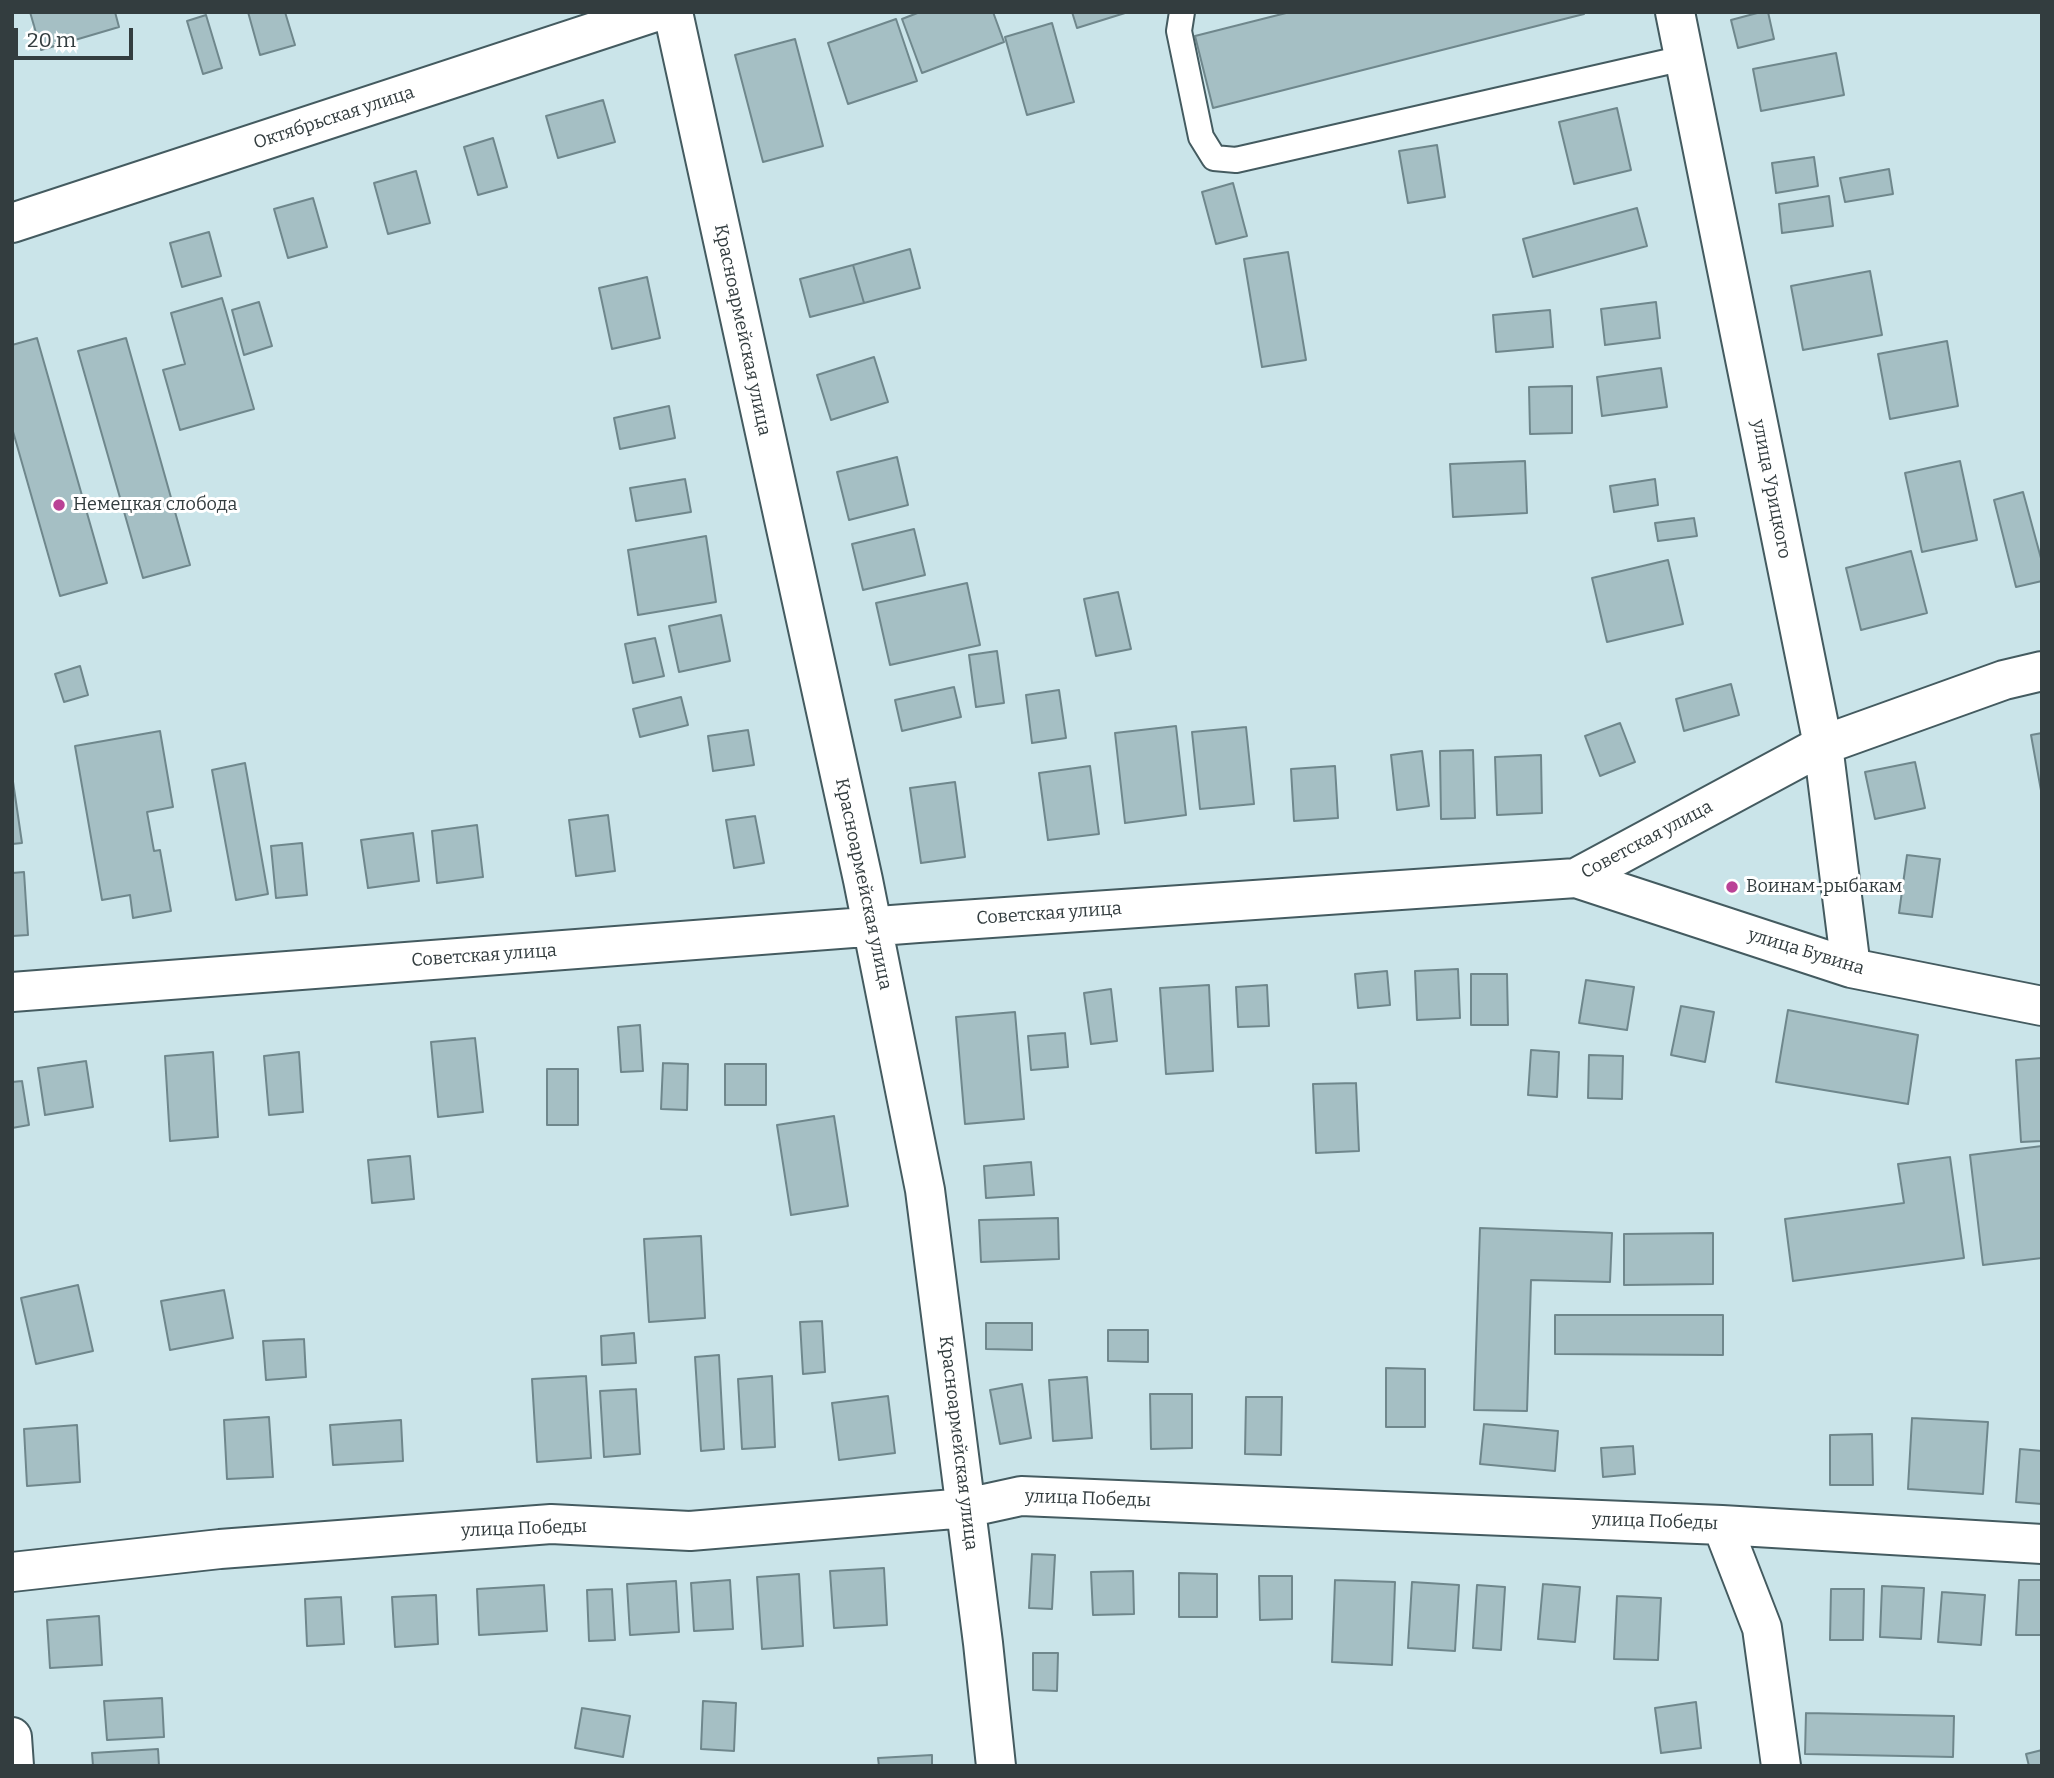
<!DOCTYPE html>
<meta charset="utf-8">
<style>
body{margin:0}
#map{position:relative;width:2054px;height:1778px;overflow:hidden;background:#cae4e9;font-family:Bitter,serif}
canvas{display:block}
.frame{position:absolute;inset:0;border:14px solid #333d3f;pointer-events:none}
.scale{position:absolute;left:14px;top:28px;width:119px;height:32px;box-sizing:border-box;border:4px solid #333d3f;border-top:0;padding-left:9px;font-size:21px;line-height:24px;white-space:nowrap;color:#333d3f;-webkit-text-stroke:5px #fff;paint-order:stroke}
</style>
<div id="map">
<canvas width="2054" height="1778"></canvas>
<div class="frame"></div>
<div class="scale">20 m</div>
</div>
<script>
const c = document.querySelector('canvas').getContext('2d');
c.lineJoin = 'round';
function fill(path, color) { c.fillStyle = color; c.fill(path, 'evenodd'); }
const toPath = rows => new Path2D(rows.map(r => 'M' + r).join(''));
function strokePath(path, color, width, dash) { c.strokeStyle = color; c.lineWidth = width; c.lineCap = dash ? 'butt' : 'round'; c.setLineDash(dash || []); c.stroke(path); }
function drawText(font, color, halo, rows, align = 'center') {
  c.font = font + ' Bitter,serif'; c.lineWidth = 6; c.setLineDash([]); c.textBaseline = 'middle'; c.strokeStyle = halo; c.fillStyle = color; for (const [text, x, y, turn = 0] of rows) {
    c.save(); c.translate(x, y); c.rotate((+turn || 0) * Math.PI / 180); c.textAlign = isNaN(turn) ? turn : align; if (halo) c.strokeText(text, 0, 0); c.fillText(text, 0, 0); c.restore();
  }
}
const building = toPath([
 [30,12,115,12,119,27,41,50,30,12],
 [248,12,285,12,295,45,260,55,248,12],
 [920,12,993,12,1004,42,922,73,902,19,920,12],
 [1072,12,1125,12,1125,13,1077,28,1072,12],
 [1290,12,1583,12,1584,14,1213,108,1195,36,1290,12],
 [1761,12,1768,12,1774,39,1738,48,1731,20,1761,12],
 [206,15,222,68,203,74,187,21,206,15],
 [896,19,917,81,848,104,828,43,896,19],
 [1052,23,1074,102,1027,115,1005,37,1052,23],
 [795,39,823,146,763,162,735,55,795,39],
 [1836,53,1844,95,1761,111,1753,69,1836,53],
 [603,100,615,142,558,158,546,116,603,100],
 [1617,108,1631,170,1574,184,1559,122,1617,108],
 [493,138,507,187,478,195,464,147,493,138],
 [1437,145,1445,197,1408,203,1399,151,1437,145],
 [1814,157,1818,186,1776,193,1772,163,1814,157],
 [1889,169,1893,194,1845,202,1840,178,1889,169],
 [416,171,430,223,388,234,374,183,416,171],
 [1233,183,1247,236,1216,244,1202,192,1233,183],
 [1829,196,1833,226,1782,233,1779,204,1829,196],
 [313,198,327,247,288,258,274,209,313,198],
 [1637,208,1647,246,1533,277,1523,239,1637,208],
 [209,232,221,276,182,287,170,243,209,232],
 [910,249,920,288,864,303,853,265,910,249],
 [1288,252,1306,360,1262,367,1244,259,1288,252],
 [853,265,864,303,810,317,800,279,853,265],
 [1870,271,1882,335,1803,350,1791,286,1870,271],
 [647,277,660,338,612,349,599,288,647,277],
 [222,298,254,409,180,430,163,370,185,364,171,313,222,298],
 [259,302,272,346,244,355,232,310,259,302],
 [1656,302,1660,338,1605,345,1601,309,1656,302],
 [1550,310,1553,347,1496,352,1493,315,1550,310],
 [37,338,107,583,60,596,12,428,12,345,37,338],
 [126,338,190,565,143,578,78,351,126,338],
 [1947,341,1958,406,1890,419,1878,354,1947,341],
 [874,357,888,402,831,420,817,375,874,357],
 [1661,368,1667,407,1602,416,1597,377,1661,368],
 [1572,386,1572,433,1530,434,1529,387,1572,386],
 [669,406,675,438,620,449,614,418,669,406],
 [897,457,908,505,849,520,837,472,897,457],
 [1525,461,1527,513,1453,517,1450,464,1525,461],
 [1960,461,1977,540,1922,552,1905,473,1960,461],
 [685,479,691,512,636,521,630,488,685,479],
 [1655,479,1658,505,1614,512,1610,486,1655,479],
 [2023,492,2042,562,2042,581,2016,587,1994,500,2023,492],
 [1694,518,1697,536,1658,541,1655,523,1694,518],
 [914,529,925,575,863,590,852,544,914,529],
 [706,536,716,602,638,615,628,550,706,536],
 [1911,551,1927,613,1861,630,1846,568,1911,551],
 [1668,560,1683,624,1607,642,1592,578,1668,560],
 [967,583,980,645,890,665,876,603,967,583],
 [1118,592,1131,649,1096,656,1084,599,1118,592],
 [721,615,730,661,679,672,669,626,721,615],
 [655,638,664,676,633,683,625,644,655,638],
 [997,651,1004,703,976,707,969,655,997,651],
 [80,666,88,695,64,702,55,674,80,666],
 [1731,684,1739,715,1684,731,1676,699,1731,684],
 [954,687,961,717,902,731,895,700,954,687],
 [1059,690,1066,738,1032,743,1026,695,1059,690],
 [681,697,688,725,640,737,633,709,681,697],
 [1620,723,1635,762,1600,776,1585,736,1620,723],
 [1176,726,1186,815,1125,823,1115,733,1176,726],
 [1246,727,1254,804,1200,809,1192,732,1246,727],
 [748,730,754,765,713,771,708,736,748,730],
 [160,731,173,807,147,812,154,851,160,850,171,911,133,918,130,895,102,900,75,746,160,731],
 [2042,733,2042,796,2031,735,2042,733],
 [1473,750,1475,818,1441,819,1440,751,1473,750],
 [1422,751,1429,806,1397,810,1391,755,1422,751],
 [1541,755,1542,813,1497,815,1495,757,1541,755],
 [1915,762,1925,808,1875,819,1865,772,1915,762],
 [245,763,268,894,236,900,212,770,245,763],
 [1090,766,1099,834,1048,840,1039,773,1090,766],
 [1335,766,1338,818,1294,821,1291,769,1335,766],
 [12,775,22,843,12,844,12,775],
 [955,782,965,857,921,863,910,788,955,782],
 [608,815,615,871,576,876,569,820,608,815],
 [755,816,764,863,734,868,726,820,755,816],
 [477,825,483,877,437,883,432,831,477,825],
 [413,833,419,881,368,888,361,840,413,833],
 [302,843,307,895,276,898,271,846,302,843],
 [1907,855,1940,859,1932,917,1899,913,1907,855],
 [24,872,28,935,12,936,12,873,24,872],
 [1458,969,1460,1018,1417,1020,1415,971,1458,969],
 [1387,971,1390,1005,1358,1008,1355,974,1387,971],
 [1471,974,1507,974,1508,1025,1471,1025,1471,974],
 [1586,980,1634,987,1627,1030,1579,1023,1586,980],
 [1209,985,1213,1071,1166,1074,1160,988,1209,985],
 [1267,985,1269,1026,1238,1027,1236,987,1267,985],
 [1111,989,1117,1041,1091,1044,1084,993,1111,989],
 [1681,1006,1714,1012,1705,1062,1671,1055,1681,1006],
 [1788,1010,1918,1035,1908,1104,1776,1082,1788,1010],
 [1015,1012,1024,1119,965,1124,956,1017,1015,1012],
 [640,1025,643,1071,621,1072,618,1027,640,1025],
 [1065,1033,1068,1067,1031,1070,1028,1036,1065,1033],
 [475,1038,483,1112,438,1117,431,1042,475,1038],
 [1531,1050,1559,1052,1557,1097,1528,1095,1531,1050],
 [213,1052,218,1137,170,1141,165,1056,213,1052],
 [299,1052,303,1112,269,1115,264,1056,299,1052],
 [1589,1055,1623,1056,1622,1099,1588,1098,1589,1055],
 [2042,1058,2042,1141,2021,1142,2016,1060,2042,1058],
 [86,1061,93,1107,45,1115,38,1068,86,1061],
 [663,1063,688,1064,687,1110,661,1109,663,1063],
 [725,1064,766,1064,766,1105,725,1105,725,1064],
 [547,1069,578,1069,578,1125,547,1125,547,1069],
 [22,1081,29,1125,12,1128,12,1082,22,1081],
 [1356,1083,1359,1151,1316,1153,1313,1084,1356,1083],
 [834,1116,848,1206,791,1215,777,1125,834,1116],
 [2042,1146,2042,1258,1983,1265,1970,1155,2042,1146],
 [410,1156,414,1199,372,1203,368,1160,410,1156],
 [1950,1157,1964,1258,1793,1281,1785,1219,1904,1203,1898,1164,1950,1157],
 [1031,1162,1034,1195,986,1198,984,1166,1031,1162],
 [1058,1218,1059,1259,981,1262,979,1220,1058,1218],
 [1480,1228,1612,1233,1610,1282,1531,1280,1527,1411,1474,1410,1480,1228],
 [1713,1233,1713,1284,1624,1285,1624,1234,1713,1233],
 [701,1236,705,1318,649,1322,644,1239,701,1236],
 [78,1285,93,1351,36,1364,21,1298,78,1285],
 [224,1290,233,1338,170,1350,161,1301,224,1290],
 [1555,1315,1723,1315,1723,1355,1555,1354,1555,1315],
 [822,1321,825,1372,803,1374,800,1322,822,1321],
 [986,1323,1032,1323,1032,1350,986,1349,986,1323],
 [1108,1330,1148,1330,1148,1362,1108,1361,1108,1330],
 [634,1333,636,1363,602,1365,601,1336,634,1333],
 [304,1339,306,1377,266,1380,263,1341,304,1339],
 [719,1355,724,1449,701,1451,695,1357,719,1355],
 [1386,1368,1425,1369,1425,1427,1386,1427,1386,1368],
 [586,1376,591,1458,537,1462,532,1379,586,1376],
 [772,1376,775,1447,742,1449,738,1379,772,1376],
 [1087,1377,1092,1438,1053,1441,1049,1380,1087,1377],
 [1022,1384,1031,1438,1000,1444,990,1390,1022,1384],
 [636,1389,640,1454,604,1457,600,1391,636,1389],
 [1150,1394,1192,1394,1192,1448,1151,1449,1150,1394],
 [888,1396,895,1453,839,1460,832,1403,888,1396],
 [1246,1397,1282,1397,1281,1455,1245,1454,1246,1397],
 [269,1417,273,1477,227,1479,224,1420,269,1417],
 [1912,1418,1988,1422,1983,1494,1908,1489,1912,1418],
 [401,1420,403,1461,333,1465,330,1425,401,1420],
 [1484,1424,1558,1431,1555,1471,1480,1464,1484,1424],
 [77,1425,80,1482,27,1486,24,1429,77,1425],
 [1872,1434,1873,1485,1830,1485,1830,1435,1872,1434],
 [1633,1446,1635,1474,1603,1477,1601,1448,1633,1446],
 [2020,1449,2042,1451,2042,1504,2016,1502,2020,1449],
 [1032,1554,1055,1555,1052,1609,1029,1608,1032,1554],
 [884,1568,887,1625,834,1628,830,1571,884,1568],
 [1133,1571,1134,1614,1093,1615,1091,1572,1133,1571],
 [1179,1573,1217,1574,1217,1617,1179,1617,1179,1573],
 [799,1574,803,1646,762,1649,757,1577,799,1574],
 [1259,1576,1292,1576,1292,1619,1260,1620,1259,1576],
 [730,1580,733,1629,694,1631,691,1583,730,1580],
 [1335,1580,1395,1582,1392,1665,1332,1662,1335,1580],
 [2019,1580,2042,1580,2042,1635,2016,1635,2019,1580],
 [676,1581,679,1632,630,1635,627,1584,676,1581],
 [1412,1582,1459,1585,1455,1651,1408,1648,1412,1582],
 [1543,1584,1580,1587,1575,1642,1538,1639,1543,1584],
 [544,1585,547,1631,479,1635,477,1589,544,1585],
 [1477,1585,1505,1587,1501,1650,1473,1648,1477,1585],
 [1882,1586,1924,1588,1921,1639,1880,1637,1882,1586],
 [612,1589,615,1640,589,1641,587,1590,612,1589],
 [1831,1589,1864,1589,1863,1640,1830,1640,1831,1589],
 [1942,1592,1985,1595,1981,1645,1938,1642,1942,1592],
 [436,1595,438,1644,395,1647,392,1597,436,1595],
 [1617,1596,1661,1598,1658,1660,1614,1659,1617,1596],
 [341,1597,344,1644,307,1646,305,1599,341,1597],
 [99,1616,102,1665,50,1668,47,1620,99,1616],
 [1033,1653,1058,1653,1057,1691,1033,1690,1033,1653],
 [162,1698,164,1737,107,1740,104,1701,162,1698],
 [703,1701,736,1703,734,1751,701,1749,703,1701],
 [1696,1702,1701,1748,1661,1753,1655,1708,1696,1702],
 [582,1708,630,1716,623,1757,575,1748,582,1708],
 [1806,1713,1954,1716,1953,1757,1805,1754,1806,1713],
 [158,1749,159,1766,93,1766,92,1753,158,1749],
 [2042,1750,2042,1766,2029,1766,2026,1754,2042,1750],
 [932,1755,932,1766,879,1766,878,1758,932,1755]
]);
const service = toPath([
 [1182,12,1179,31,1201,137,1214,158,1236,160,1684,58]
]);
const minor = toPath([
 [673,12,863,880,925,1190,983,1643,996,1766],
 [1675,12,1823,745,1851,968],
 [12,223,655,12],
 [1576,878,1851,968,2042,1006],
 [12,992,918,923,1576,878,1823,745,2004,680,2042,671],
 [1722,1525,1762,1628,1781,1766],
 [12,1572,220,1549,551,1524,690,1531,966,1508,1021,1496,1722,1525,2042,1544],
 [12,1737,14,1766]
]);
const markers = [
 [59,505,7,"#ba4296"],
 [1732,887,7,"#ba4296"]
];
const streetNames = [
 ["Октябрьская улица",334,118,-18],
 ["Красноармейская улица",742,330,78],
 ["улица Урицкого",1771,489,79],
 ["Советская улица",1647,840,-28],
 ["Красноармейская улица",863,884,78],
 ["Советская улица",1049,914,-4],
 ["улица Бувина",1806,952,17],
 ["Советская улица",484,956,-4],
 ["Красноармейская улица",958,1443,83],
 ["улица Победы",1088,1499,2],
 ["улица Победы",1655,1522,2],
 ["улица Победы",524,1529,-2]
];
const poiNames = [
 ["Немецкая слобода",73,505],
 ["Воинам-рыбакам",1746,887]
];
fill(building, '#a5bfc4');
strokePath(building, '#6f878c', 2);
strokePath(service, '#445b60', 28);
strokePath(minor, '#445b60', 42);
strokePath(service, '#fff', 24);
strokePath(minor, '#fff', 38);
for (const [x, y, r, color] of markers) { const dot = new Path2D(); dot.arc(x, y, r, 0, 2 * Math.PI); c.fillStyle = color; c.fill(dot); strokePath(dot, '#fff', 2.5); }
drawText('18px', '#333d3f', '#fff', streetNames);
drawText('18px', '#333d3f', '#fff', poiNames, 'left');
</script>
